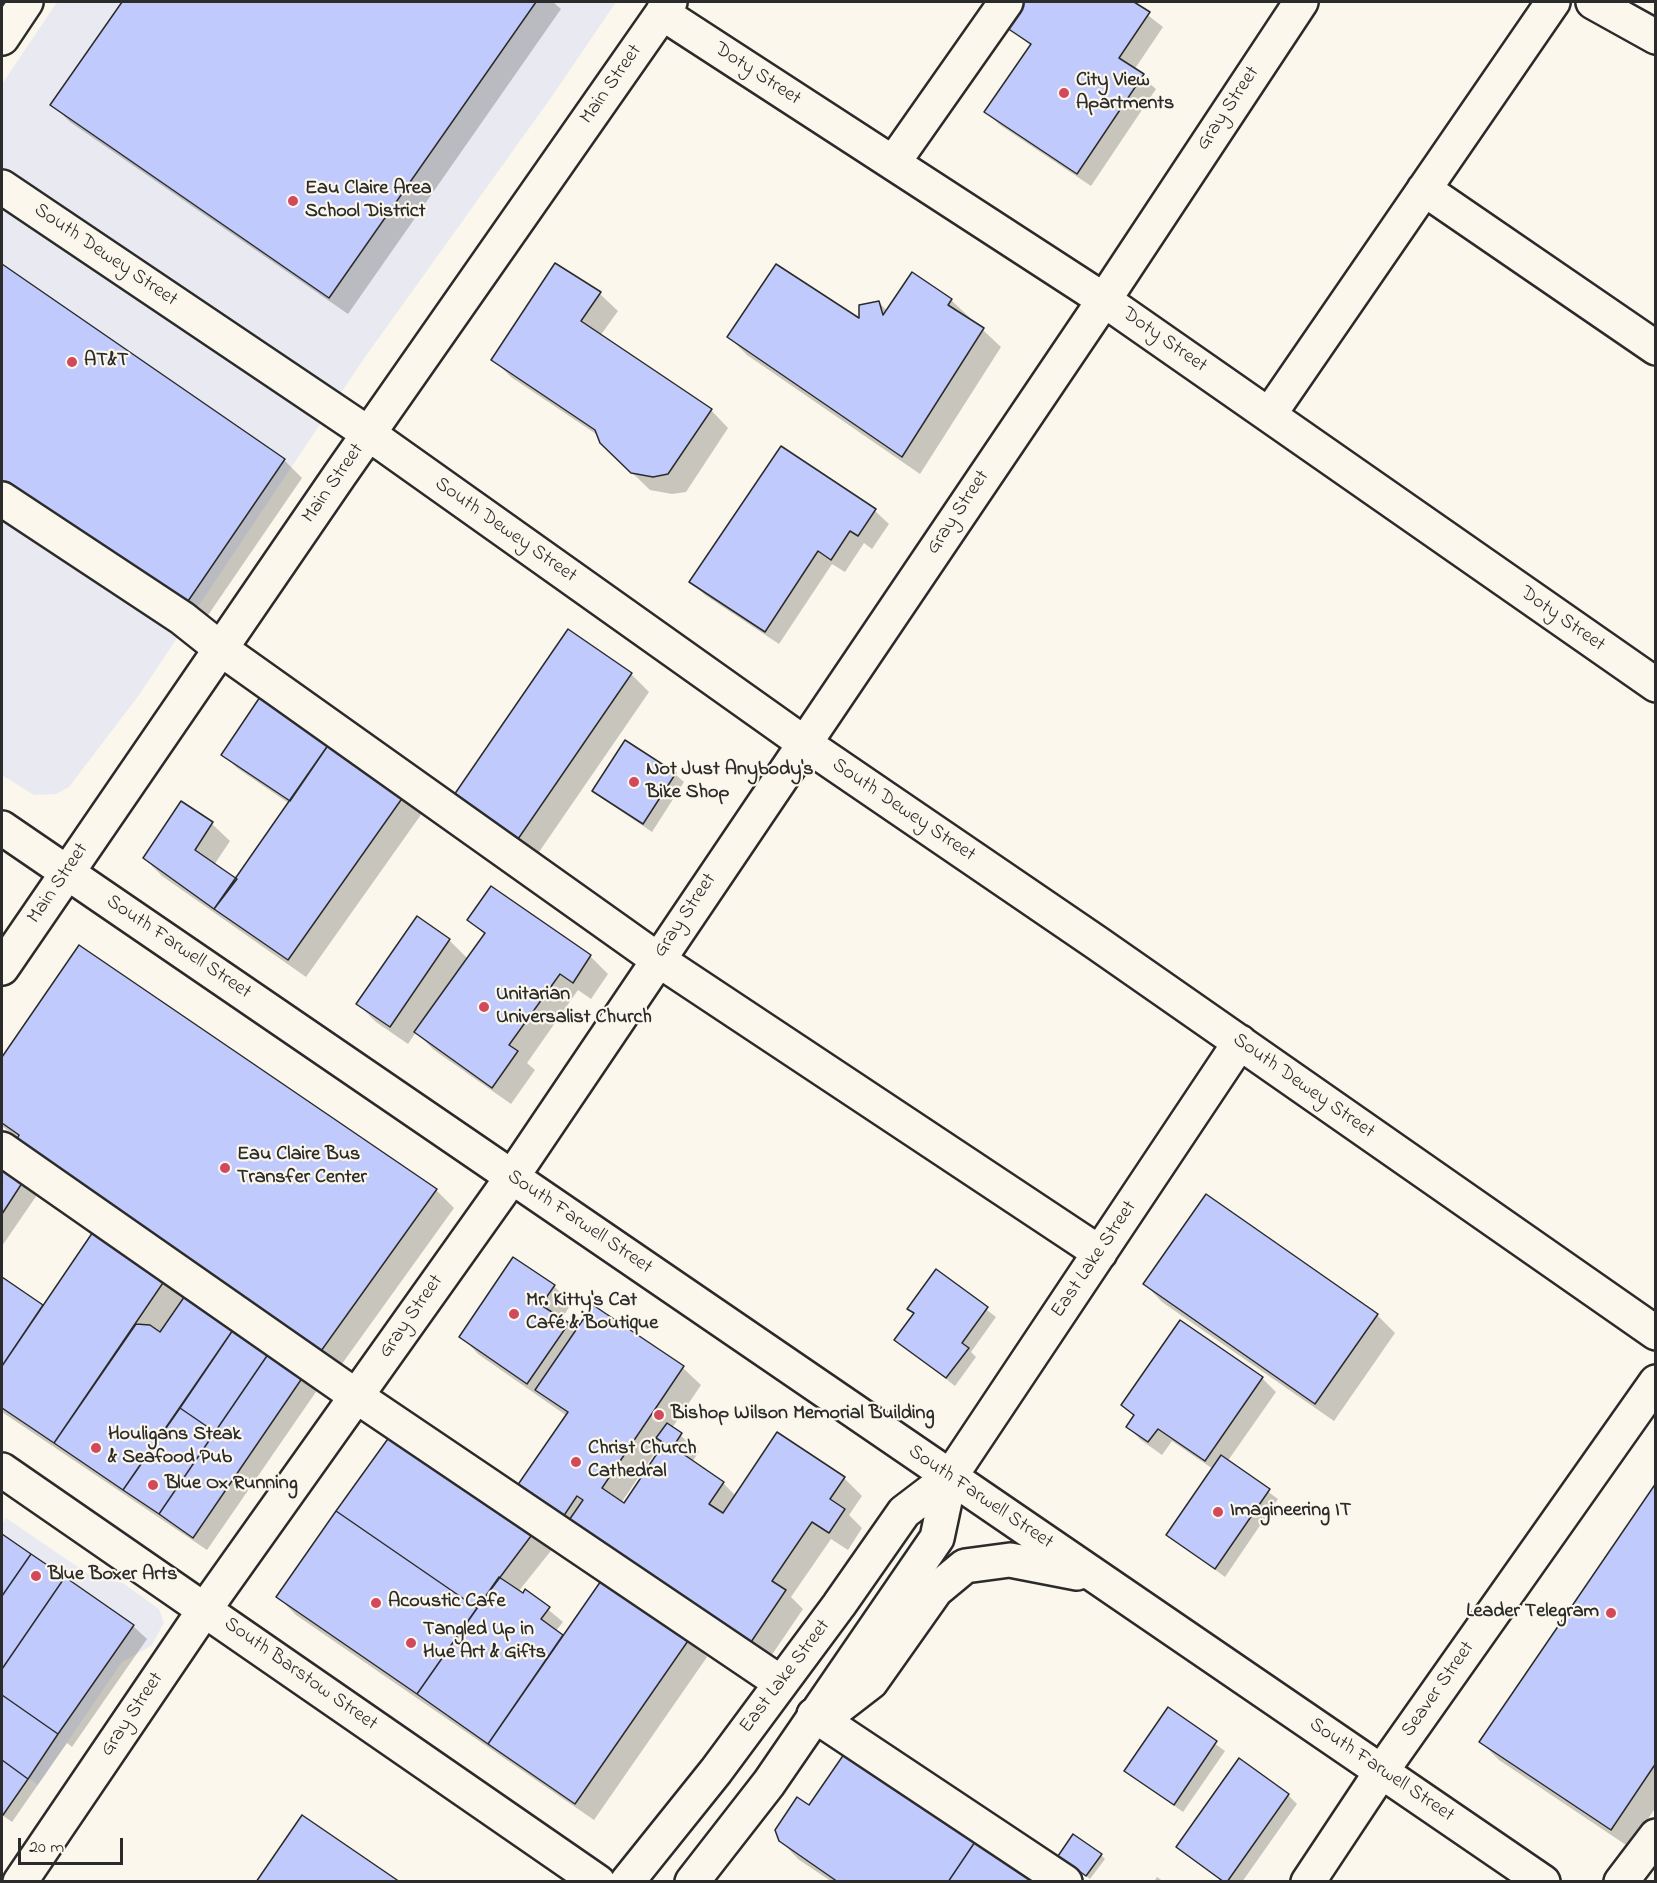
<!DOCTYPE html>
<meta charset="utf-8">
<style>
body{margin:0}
#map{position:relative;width:1657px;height:1883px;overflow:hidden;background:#fbf7ec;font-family:"Indie Flower",sans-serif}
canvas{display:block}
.frame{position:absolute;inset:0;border:3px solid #2b2b2b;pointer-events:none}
.scale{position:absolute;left:18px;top:1838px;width:105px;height:27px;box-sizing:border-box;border:3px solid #2b2b2b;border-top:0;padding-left:8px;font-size:18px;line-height:21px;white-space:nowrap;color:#2b2b2b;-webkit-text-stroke:4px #fbf7ec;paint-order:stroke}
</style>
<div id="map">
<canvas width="1657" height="1883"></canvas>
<div class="frame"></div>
<div class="scale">20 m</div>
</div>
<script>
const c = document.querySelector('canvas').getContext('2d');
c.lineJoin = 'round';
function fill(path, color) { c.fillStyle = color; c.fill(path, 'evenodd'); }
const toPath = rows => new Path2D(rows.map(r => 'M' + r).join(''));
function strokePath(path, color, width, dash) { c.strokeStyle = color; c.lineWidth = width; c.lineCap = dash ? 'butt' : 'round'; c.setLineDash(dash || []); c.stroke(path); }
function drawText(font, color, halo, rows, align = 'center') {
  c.font = font + ' "Indie Flower",sans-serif'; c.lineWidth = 4.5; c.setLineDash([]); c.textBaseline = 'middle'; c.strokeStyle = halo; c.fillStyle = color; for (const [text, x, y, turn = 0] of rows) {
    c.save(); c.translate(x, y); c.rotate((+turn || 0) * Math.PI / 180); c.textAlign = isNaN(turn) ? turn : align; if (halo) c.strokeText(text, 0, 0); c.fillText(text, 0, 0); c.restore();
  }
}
const built = toPath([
 [57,2,616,2,555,92,363,360,139,695,69,787,56,794,34,795,2,775,2,84],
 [6,1518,94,1578,123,1583,159,1609,164,1623,151,1646,122,1662,38,1785,2,1760,2,1524]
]);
const shadow = toPath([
 [124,2,553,2,561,9,348,314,70,122,52,104],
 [1023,2,1131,2,1163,27,1134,70,1156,89,1091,186,1000,125,986,112,1031,46,1006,26],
 [556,265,600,294,618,311,600,336,711,410,728,428,686,492,672,494,650,490,620,461,599,436,511,377,493,359],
 [2,266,284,460,302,478,202,624,2,485],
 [951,300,1001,347,920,474,747,355,729,337,861,321,879,302,887,311],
 [781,448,875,511,889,524,872,549,864,543,845,572,832,564,779,644,705,595,691,582],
 [568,631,631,674,649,692,537,855,474,812],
 [264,693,425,809,306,977,162,876,144,858,212,824,230,841,214,865,237,881,290,804,237,768,223,754],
 [675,774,684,782,652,832,603,799,594,790],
 [492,888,590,956,608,974,591,999,578,990,527,1063,535,1070,511,1104,434,1050,416,1032,408,1044,376,1022,358,1004,417,918,449,940,468,959,485,935,469,920],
 [80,947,436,1190,454,1208,334,1375,2,1126,2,1060],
 [2,1162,39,1192,2,1246],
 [1206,1196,1377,1315,1395,1333,1334,1421,1162,1302,1145,1284],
 [98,1228,320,1386,207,1550,2,1412,2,1279,43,1308],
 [936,1271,996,1317,971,1352,976,1357,955,1386,896,1340,915,1314,909,1308],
 [554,1286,571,1304,561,1320,576,1333,593,1307,683,1368,701,1385,672,1428,699,1452,692,1462,723,1483,736,1496,844,1478,862,1496,849,1515,862,1528,848,1550,831,1539,791,1597,803,1609,765,1665,537,1504,567,1416,478,1354,461,1336],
 [657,1450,660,1451,624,1505,621,1503],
 [1180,1322,1262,1378,1276,1392,1227,1462,1278,1499,1225,1577,1168,1535,1213,1469,1172,1441,1162,1455,1141,1440,1128,1427,1135,1417,1123,1405],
 [396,1431,554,1547,518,1592,523,1595,526,1591,563,1622,556,1631,564,1637,689,1639,707,1657,594,1820,296,1615,278,1597],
 [1656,1486,1656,1807,1629,1847,1499,1760,1481,1742],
 [2,1536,133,1626,147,1639,72,1747,67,1743,12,1822,2,1815],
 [1168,1709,1225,1751,1183,1812,1126,1771],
 [1288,1795,1297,1804,1242,1882,1223,1882,1177,1847],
 [810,1807,1044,1882,832,1882,798,1859,780,1840],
 [1101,1855,1105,1859,1090,1879,1060,1856],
 [1157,1877,1164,1882,1154,1882]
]);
const building = toPath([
 [122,2,536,2,329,298,50,105,122,2],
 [1021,2,1134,2,1150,12,1119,58,1144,74,1077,174,984,112,1031,44,1004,26,1021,2],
 [555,263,601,292,581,321,712,409,668,474,653,477,631,473,600,443,595,430,491,360,555,263],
 [2,264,285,459,184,607,2,481,2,264],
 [776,264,859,318,859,305,879,301,883,315,912,272,952,299,948,305,984,328,902,457,727,337,776,264],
 [781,446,876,509,858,536,850,531,831,560,818,551,765,632,689,582,781,446],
 [568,629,632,673,518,839,454,795,568,629],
 [264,691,333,738,290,801,221,755,264,691],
 [333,738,408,790,288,960,214,909,333,738],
 [625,740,676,773,643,824,592,791,625,740],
 [181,801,213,822,195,850,237,879,214,909,143,858,181,801],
 [491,886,591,955,573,983,560,974,509,1045,518,1051,492,1088,414,1032,485,933,467,920,491,886],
 [417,916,450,939,390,1027,356,1004,417,916],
 [79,945,437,1189,316,1358,13,1147,19,1135,2,1123,2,1057,79,945],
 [2,1160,26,1177,2,1214,2,1160],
 [1206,1194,1378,1314,1315,1404,1143,1284,1206,1194],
 [97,1226,169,1274,54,1443,2,1408,2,1366,97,1226],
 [513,1257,555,1285,541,1305,569,1323,527,1384,459,1337,513,1257],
 [936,1269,988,1307,962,1343,969,1348,946,1378,894,1340,914,1313,907,1309,936,1269],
 [2,1277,43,1305,2,1366,2,1277],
 [189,1290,237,1324,123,1490,54,1443,136,1324,150,1325,160,1332,189,1290],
 [593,1305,684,1366,602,1488,624,1503,664,1443,656,1438,667,1423,682,1433,673,1447,724,1482,709,1504,723,1513,777,1432,845,1477,830,1499,845,1509,829,1533,812,1522,772,1581,786,1590,747,1648,565,1526,583,1500,577,1496,563,1517,517,1486,568,1412,535,1390,593,1305],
 [1180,1320,1263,1377,1205,1461,1158,1429,1148,1442,1126,1427,1134,1415,1121,1405,1180,1320],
 [237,1324,273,1347,215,1432,180,1408,237,1324],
 [273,1347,307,1371,193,1538,159,1514,273,1347],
 [180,1408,215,1432,159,1514,123,1490,180,1408],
 [395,1429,537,1528,477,1608,336,1511,395,1429],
 [1221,1455,1270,1489,1215,1569,1166,1535,1221,1455],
 [1656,1483,1656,1763,1611,1830,1479,1742,1656,1483],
 [336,1511,477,1608,417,1694,276,1597,336,1511],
 [2,1534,31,1554,2,1596,2,1534],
 [31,1554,65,1577,2,1669,2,1596,31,1554],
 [65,1577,134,1625,58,1734,2,1695,2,1669,65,1577],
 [499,1577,523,1593,525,1589,550,1607,541,1619,563,1635,488,1744,417,1694,499,1577],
 [603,1578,690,1638,575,1804,488,1744,603,1578],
 [2,1695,58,1734,28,1779,2,1760,2,1695],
 [1168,1707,1217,1741,1174,1805,1124,1771,1168,1707],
 [851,1744,981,1833,948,1882,838,1882,779,1841,775,1830,797,1797,809,1805,851,1744],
 [1239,1758,1289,1794,1227,1882,1224,1882,1176,1847,1239,1758],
 [2,1760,28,1779,3,1815,2,1814,2,1760],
 [302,1815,400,1882,256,1882,302,1815],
 [981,1833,1044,1882,948,1882,981,1833],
 [1073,1834,1102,1854,1086,1876,1058,1856,1073,1834]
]);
const minor = toPath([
 [1593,2,1656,37],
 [662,13,1104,300,1656,685],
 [2,38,26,2],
 [893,163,1006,2],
 [2,187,369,434,804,743,1097,943,1656,1333],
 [1424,189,1656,348],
 [1269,415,1553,2],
 [2,499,182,618,221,649,657,959,1100,1253],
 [2,968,339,476,670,2],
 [2,1149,356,1396,781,1683],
 [2,1470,598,1882],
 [814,1715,1065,1882],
 [20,1882,205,1609,512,1177,1104,300,1301,2],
 [627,1882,716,1771,839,1605,904,1512,950,1477,1240,1042],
 [692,1882,769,1783,937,1538,950,1477],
 [1308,1882,1381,1772,1656,1382],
 [1621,1882,1656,1836]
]);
const major = toPath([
 [2,828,1543,1882],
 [814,1715,836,1709,871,1682,936,1590,965,1566,1010,1560,1077,1573]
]);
const markers = [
 [1064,93,6,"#d1495b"],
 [293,201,6,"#d1495b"],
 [72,362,6,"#d1495b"],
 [634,782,6,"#d1495b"],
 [484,1007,6,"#d1495b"],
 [225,1168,6,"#d1495b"],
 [514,1314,6,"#d1495b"],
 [659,1415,6,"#d1495b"],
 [96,1448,6,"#d1495b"],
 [576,1462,6,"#d1495b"],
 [153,1485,6,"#d1495b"],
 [1218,1512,6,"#d1495b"],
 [36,1576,6,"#d1495b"],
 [376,1603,6,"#d1495b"],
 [1611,1613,6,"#d1495b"],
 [411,1643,6,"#d1495b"]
];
const streetNames = [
 ["Doty Street",757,75,33],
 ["Main Street",612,85,-55],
 ["Gray Street",1229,109,-56],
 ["South Dewey Street",105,256,34],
 ["Doty Street",1164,341,35],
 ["Main Street",334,484,-55],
 ["Gray Street",959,513,-56],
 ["South Dewey Street",505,531,35],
 ["Doty Street",1562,620,35],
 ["South Dewey Street",903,811,34],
 ["Main Street",59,884,-56],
 ["Gray Street",686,916,-56],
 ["South Farwell Street",178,948,34],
 ["South Dewey Street",1303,1087,35],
 ["South Farwell Street",579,1223,34],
 ["East Lake Street",1095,1260,-56],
 ["Gray Street",412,1317,-55],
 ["South Farwell Street",980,1498,34],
 ["South Barstow Street",300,1675,35],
 ["East Lake Street",786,1677,-53],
 ["Seaver Street",1439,1690,-55],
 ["Gray Street",133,1715,-56],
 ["South Farwell Street",1381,1771,34]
];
const poiNames = [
 ["City View",1076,82],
 ["Apartments",1076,105],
 ["Eau Claire Area",305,190],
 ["School District",305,213],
 ["AT&T",84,362],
 ["Not Just Anybody's",646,771],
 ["Bike Shop",646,794],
 ["Unitarian",496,996],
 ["Universalist Church",496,1019],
 ["Eau Claire Bus",237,1156],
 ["Transfer Center",237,1179],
 ["Mr. Kitty's Cat",526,1302],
 ["Café & Boutique",526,1325],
 ["Bishop Wilson Memorial Building",671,1415],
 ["Houligans Steak",108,1436],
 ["& Seafood Pub",108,1459],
 ["Christ Church",588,1450],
 ["Cathedral",588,1473],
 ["Blue Ox Running",165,1485],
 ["Imagineering IT",1230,1512],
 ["Blue Boxer Arts",48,1576],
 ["Acoustic Cafe",388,1603],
 ["Leader Telegram",1599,1613,"right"],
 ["Tangled Up in",423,1631],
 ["Hue Art & Gifts",423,1654]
];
fill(built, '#e9eaf1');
fill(shadow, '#0003');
fill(building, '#c0cafc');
strokePath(building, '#2b2b2b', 1.5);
strokePath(minor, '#2b2b2b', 38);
strokePath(major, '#2b2b2b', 38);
strokePath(minor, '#fbf7ec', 33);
strokePath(major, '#fbf7ec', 33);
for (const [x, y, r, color] of markers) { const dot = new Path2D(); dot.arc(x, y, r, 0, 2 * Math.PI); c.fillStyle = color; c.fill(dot); strokePath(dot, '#fbf7ec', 2); }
drawText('20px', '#2b2b2b', '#fbf7ec', streetNames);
drawText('bold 20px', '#2b2b2b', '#fbf7ec', poiNames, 'left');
</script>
